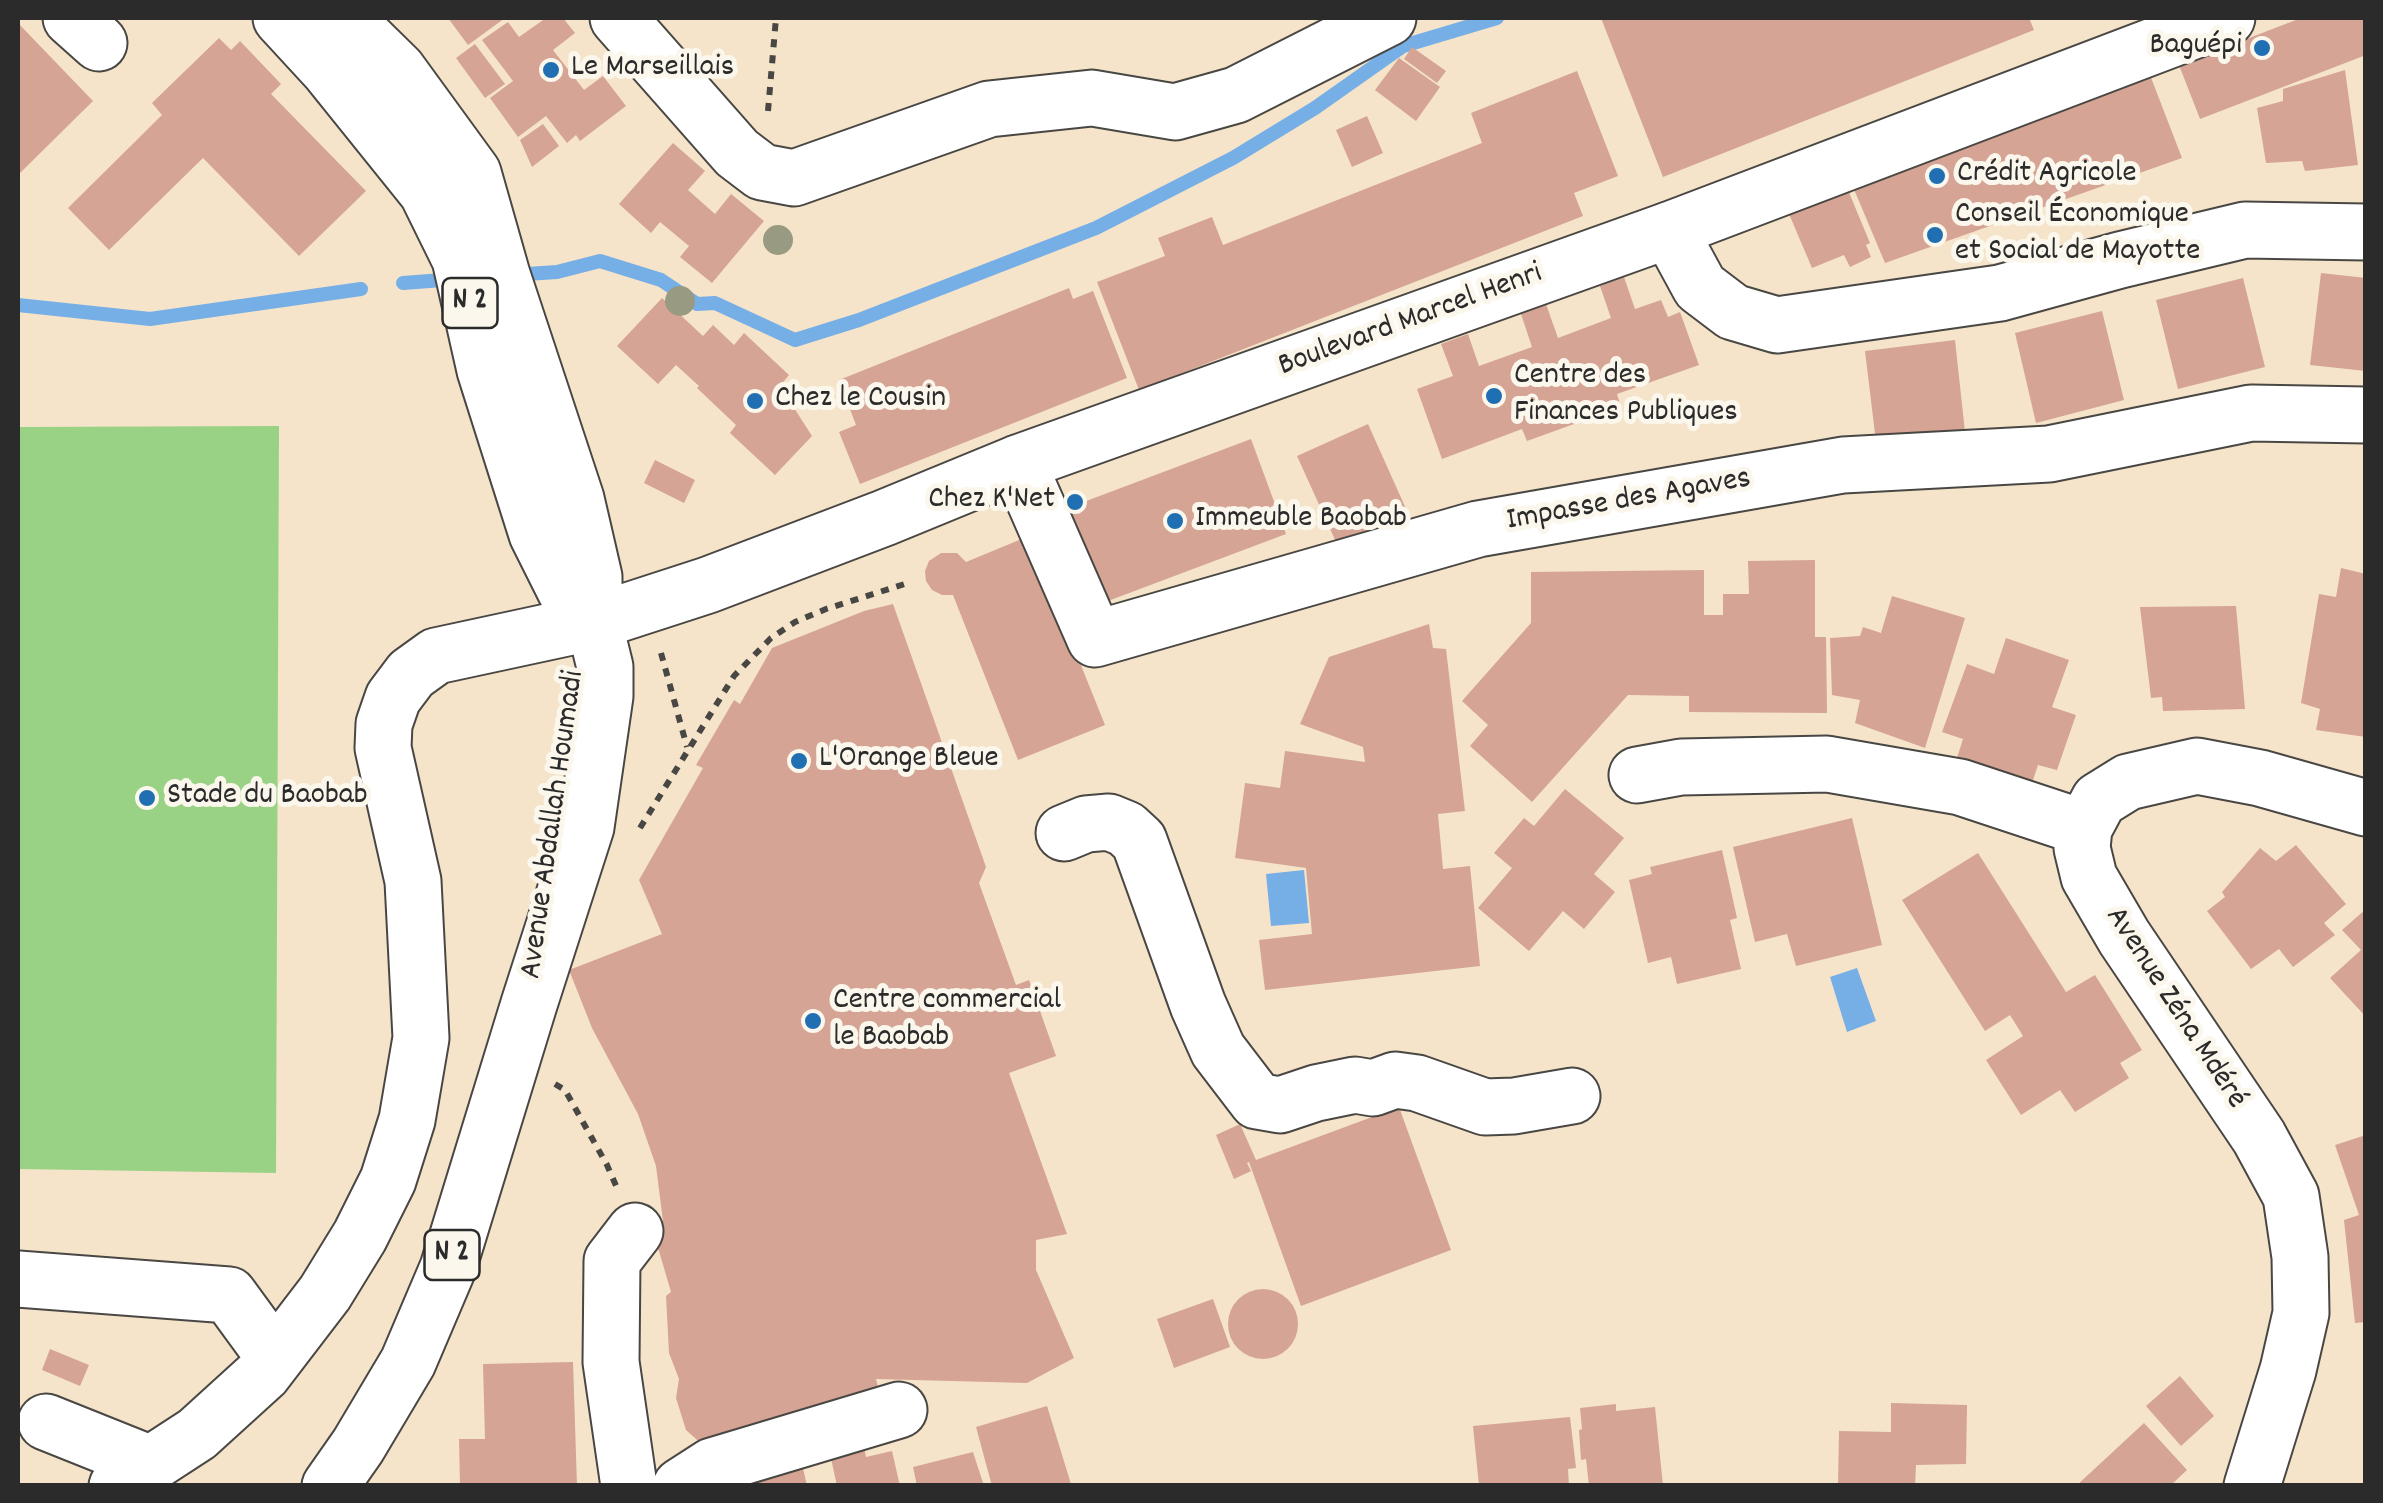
<!DOCTYPE html>
<meta charset="utf-8">
<style>
body{margin:0}
#map{position:relative;width:2383px;height:1503px;overflow:hidden;background:#f5e4ca;font-family:Dekko,sans-serif}
canvas{display:block}
.frame{position:absolute;inset:0;border:20px solid #2b2b2b;pointer-events:none}
</style>
<div id="map">
<canvas width="2383" height="1503"></canvas>
<div class="frame"></div>
</div>
<script>
const c = document.querySelector('canvas').getContext('2d');
c.lineJoin = 'round';
function fill(path, color) { c.fillStyle = color; c.fill(path, 'evenodd'); }
const toPath = rows => new Path2D(rows.map(r => 'M' + r).join(''));
function strokePath(path, color, width, dash) { c.strokeStyle = color; c.lineWidth = width; c.lineCap = dash ? 'butt' : 'round'; c.setLineDash(dash || []); c.stroke(path); }
function drawText(font, color, halo, rows, align = 'center') {
  c.font = font + ' Dekko,sans-serif'; c.lineWidth = 10; c.setLineDash([]); c.textBaseline = 'middle'; c.strokeStyle = halo; c.fillStyle = color; for (const [text, x, y, turn = 0] of rows) {
    c.save(); c.translate(x, y); c.rotate((+turn || 0) * Math.PI / 180); c.textAlign = isNaN(turn) ? turn : align; if (halo) c.strokeText(text, 0, 0); c.fillText(text, 0, 0); c.restore();
  }
}
const green = toPath([
 [279,426,276,1173,18,1169,18,427]
]);
const water = toPath([
 [1304,870,1309,923,1271,926,1266,874],
 [1857,968,1876,1021,1847,1032,1830,977]
]);
const stream = toPath([
 [512,275,557,272,600,261,661,280,697,304,715,303,795,340,859,320,1096,228,1233,158,1315,108,1403,46,1497,18],
 [403,283,456,279],
 [18,305,150,319,361,289]
]);
const building = toPath([
 [448,18,505,18,468,45],
 [546,18,563,18,575,33,553,50,584,90,603,76,626,106,580,141,576,135,567,143,546,116,518,137,490,98,513,81,482,40,508,22,519,37],
 [1601,18,2029,18,2034,30,1663,177],
 [2301,18,2366,18,2366,55,2200,119,2179,65],
 [18,23,93,101,18,175],
 [219,38,231,50,240,41,281,84,271,94,366,191,299,256,203,158,109,250,68,208,162,115,152,103],
 [475,44,505,84,485,98,456,58],
 [1412,47,1446,71,1437,83,1404,59],
 [1399,58,1440,87,1416,121,1375,90],
 [2345,70,2358,165,2305,171,2302,161,2266,163,2257,108,2283,101,2283,89],
 [1577,71,1618,176,1574,193,1583,216,1139,390,1097,282,1165,256,1158,238,1212,217,1223,245,1482,143,1471,113],
 [2150,75,2182,158,1885,263,1853,187],
 [1367,116,1383,153,1352,167,1336,130],
 [543,124,559,146,532,167,520,140],
 [673,143,705,171,688,190,715,214,731,194,764,221,712,283,680,257,689,246,660,222,651,233,619,204],
 [1848,190,1870,243,1866,245,1871,257,1850,267,1844,255,1812,268,1789,214],
 [2321,273,2366,278,2366,371,2310,365],
 [1624,277,1635,309,1661,300,1668,317,1680,312,1699,365,1617,394,1621,407,1527,441,1522,429,1442,459,1417,389,1453,376,1441,344,1468,334,1479,366,1532,347,1521,314,1546,304,1558,338,1611,318,1600,286],
 [2243,278,2265,367,2178,389,2156,300],
 [1069,288,1073,299,1093,291,1127,378,860,484,839,432,856,425,839,380],
 [662,298,703,336,713,325,734,345,744,333,789,375,780,386,812,436,775,475,730,433,736,425,697,388,699,386,676,365,658,384,617,346],
 [2102,311,2124,400,2036,423,2015,333],
 [1955,340,1965,432,1876,442,1865,351],
 [1368,424,1411,520,1341,553,1297,456],
 [1251,439,1286,534,1100,604,1065,509],
 [655,460,695,480,684,503,644,483],
 [1029,536,1105,725,1018,760,953,595,942,595,932,590,926,581,925,571,929,561,941,553,957,553,966,562],
 [1815,560,1815,637,1826,637,1827,713,1689,712,1689,696,1628,695,1532,802,1470,746,1488,725,1462,701,1531,623,1531,572,1704,570,1704,615,1723,615,1723,594,1749,594,1748,561],
 [2341,568,2366,574,2366,737,2316,730,2320,709,2301,703,2319,594,2336,597],
 [1892,596,1965,618,1925,748,1855,723,1860,700,1832,695,1830,638,1860,636,1863,627,1881,633],
 [893,604,986,867,979,883,1016,985,1029,980,1056,1056,1009,1073,1067,1234,1036,1240,1036,1270,1074,1358,1027,1383,876,1379,880,1395,705,1447,686,1430,676,1398,679,1379,669,1353,666,1296,671,1292,654,1234,664,1229,656,1166,638,1114,592,1028,569,970,662,934,639,880,703,768,696,765,734,700,740,704,772,648,864,611],
 [2236,606,2245,709,2163,711,2162,697,2151,698,2140,607],
 [1429,624,1433,648,1446,649,1465,811,1438,814,1443,869,1470,866,1480,966,1265,990,1259,940,1312,934,1306,868,1235,858,1245,783,1280,788,1285,751,1365,762,1363,747,1300,724,1329,657],
 [2006,638,2069,660,2052,707,2076,715,2057,770,2038,765,2032,783,1957,758,1963,739,1942,732,1967,664,1994,674],
 [1565,789,1624,838,1594,874,1615,892,1584,929,1563,911,1529,951,1478,908,1512,868,1494,853,1524,818,1534,826],
 [1852,818,1882,945,1796,966,1787,934,1755,942,1733,847],
 [2296,845,2346,904,2324,923,2335,935,2293,967,2279,949,2251,969,2207,911,2225,897,2222,892,2260,848,2276,861],
 [1722,850,1737,918,1730,920,1741,969,1677,984,1671,957,1648,963,1629,880,1652,874,1650,867],
 [1978,853,2066,992,2095,975,2142,1050,2120,1063,2129,1078,2075,1112,2060,1090,2021,1115,1986,1060,2023,1036,2010,1015,1985,1031,1902,900],
 [2366,909,2366,1017,2330,978,2361,950,2342,930],
 [1399,1107,1451,1250,1301,1306,1249,1162,1247,1163,1251,1171,1234,1179,1216,1135,1240,1124,1256,1160],
 [2366,1135,2366,1322,2355,1323,2344,1220,2359,1215,2335,1145],
 '1228 1324a35 35 0 1 1 70 0a35 35 0 1 1-70 0Z',
 [1213,1299,1230,1347,1174,1368,1157,1319],
 [50,1349,89,1365,80,1386,42,1370],
 [573,1362,577,1486,460,1486,459,1439,485,1439,483,1364],
 [2180,1376,2214,1416,2181,1446,2146,1406],
 [1891,1403,1967,1405,1966,1464,1916,1465,1915,1486,1838,1486,1839,1431,1891,1432],
 [1616,1404,1616,1411,1655,1407,1663,1486,1589,1486,1586,1459,1581,1460,1579,1430,1582,1429,1580,1408],
 [1047,1406,1071,1484,992,1486,976,1427],
 [1570,1417,1576,1468,1568,1469,1569,1486,1479,1486,1473,1426],
 [2144,1423,2187,1470,2170,1486,2076,1486],
 [863,1441,866,1457,892,1451,900,1486,837,1486,829,1449],
 [973,1452,984,1486,917,1486,913,1467],
 [801,1459,807,1486,751,1486,748,1472]
]);
const path = toPath([
 [768,111,776,18],
 [661,653,687,747],
 [640,828,734,676,771,638,795,622,826,609,911,582],
 [555,1084,565,1090,607,1165,617,1188]
]);
const minor = toPath([
 [71,18,99,43],
 [618,18,737,153,762,172,794,178,989,109,1092,98,1175,112,1236,95,1388,18],
 [1669,230,1700,287,1733,312,1777,325,2000,293,2120,260,2245,230,2366,232],
 [1018,463,1095,639,1478,529,1843,465,2049,454,2251,413,2366,415],
 [1637,775,1681,767,1827,764,1960,787,2084,828],
 [1064,833,1086,824,1109,822,1126,829,1139,841,1198,1005,1218,1050,1257,1101,1280,1105,1316,1093,1355,1085,1373,1088,1395,1080,1417,1083,1485,1107,1514,1106,1572,1096],
 [18,1279,229,1295,275,1358],
 [46,1422,151,1464],
 [117,1486,197,1434,263,1374,325,1293,360,1236,388,1180,407,1120,421,1038,413,881,383,748,384,724,393,698,411,674,436,656,594,622,594,577,576,499,502,275,473,173,398,70,345,18],
 [629,1486,611,1362,612,1261,635,1231],
 [681,1486,712,1466,899,1410],
 [2252,1486,2288,1370,2301,1313,2300,1257,2291,1196,2259,1137,2124,937,2089,877,2082,848,2084,828,2099,800,2128,782,2197,766,2260,778,2366,808]
]);
const major = toPath([
 [281,18,328,69,427,192,460,259,485,370,537,534,566,592,594,622,605,667,605,696,586,827,529,1004,448,1268,408,1362,358,1446,330,1486],
 [594,622,708,585,884,518,1018,463,1669,230,2227,18]
]);
const trees = [
 [778,240],
 [680,301]
];
const markers = [
 [2262,48,10,"#1f6fb2"],
 [551,70,10,"#1f6fb2"],
 [1937,176,10,"#1f6fb2"],
 [1935,235,10,"#1f6fb2"],
 [1494,396,10,"#1f6fb2"],
 [755,401,10,"#1f6fb2"],
 [1075,502,10,"#1f6fb2"],
 [1175,521,10,"#1f6fb2"],
 [799,761,10,"#1f6fb2"],
 [147,798,10,"#1f6fb2"],
 [813,1021,10,"#1f6fb2"]
];
const shields = [
 [470,303,55],
 [452,1255,55]
];
const shieldNames = [
 ["N 2",470,303],
 ["N 2",452,1255]
];
const poiNames = [
 ["Baguépi",2242,48,"right"],
 ["Le Marseillais",571,70],
 ["Crédit Agricole",1957,176],
 ["Conseil Économique",1955,217],
 ["et Social de Mayotte",1955,254],
 ["Centre des",1514,378],
 ["Finances Publiques",1514,415],
 ["Chez le Cousin",775,401],
 ["Chez K'Net",1055,502,"right"],
 ["Immeuble Baobab",1195,521],
 ["L'Orange Bleue",819,761],
 ["Stade du Baobab",167,798],
 ["Centre commercial",833,1003],
 ["le Baobab",833,1040]
];
const streetNames = [
 ["Boulevard Marcel Henri",1411,322,-20],
 ["Impasse des Agaves",1629,502,-10],
 ["Avenue Abdallah Houmadi",555,825,-82],
 ["Avenue Zéna Mdéré",2174,1009,57]
];
fill(green, '#99d285');
fill(water, '#76aee6');
strokePath(stream, '#76aee6', 14);
fill(building, '#d5a494');
strokePath(minor, '#494743', 59);
strokePath(major, '#494743', 59);
strokePath(path, '#494743', 6, [8, 8]);
strokePath(minor, '#fff', 55);
strokePath(major, '#fff', 55);
c.fillStyle = '#989a81';
for (const [x, y] of trees) { c.beginPath(); c.arc(x, y, 15, 0, 2 * Math.PI); c.fill(); }
for (const [x, y, r, color] of markers) { const dot = new Path2D(); dot.arc(x, y, r, 0, 2 * Math.PI); c.fillStyle = color; c.fill(dot); strokePath(dot, '#fbf7ec', 4); }
for (const [x, y, w] of shields) { const box = new Path2D(); box.roundRect(x - w / 2, y - 25, w, 50, 8); c.fillStyle = '#fbf7ec'; c.fill(box); strokePath(box, '#2b2b2b', 2.5); }
drawText('bold 30px', '#2b2b2b', null, shieldNames);
drawText('32px', '#2b2b2b', '#fbf7ec', poiNames, 'left');
drawText('32px', '#2b2b2b', '#fbf7ec', streetNames);
</script>
